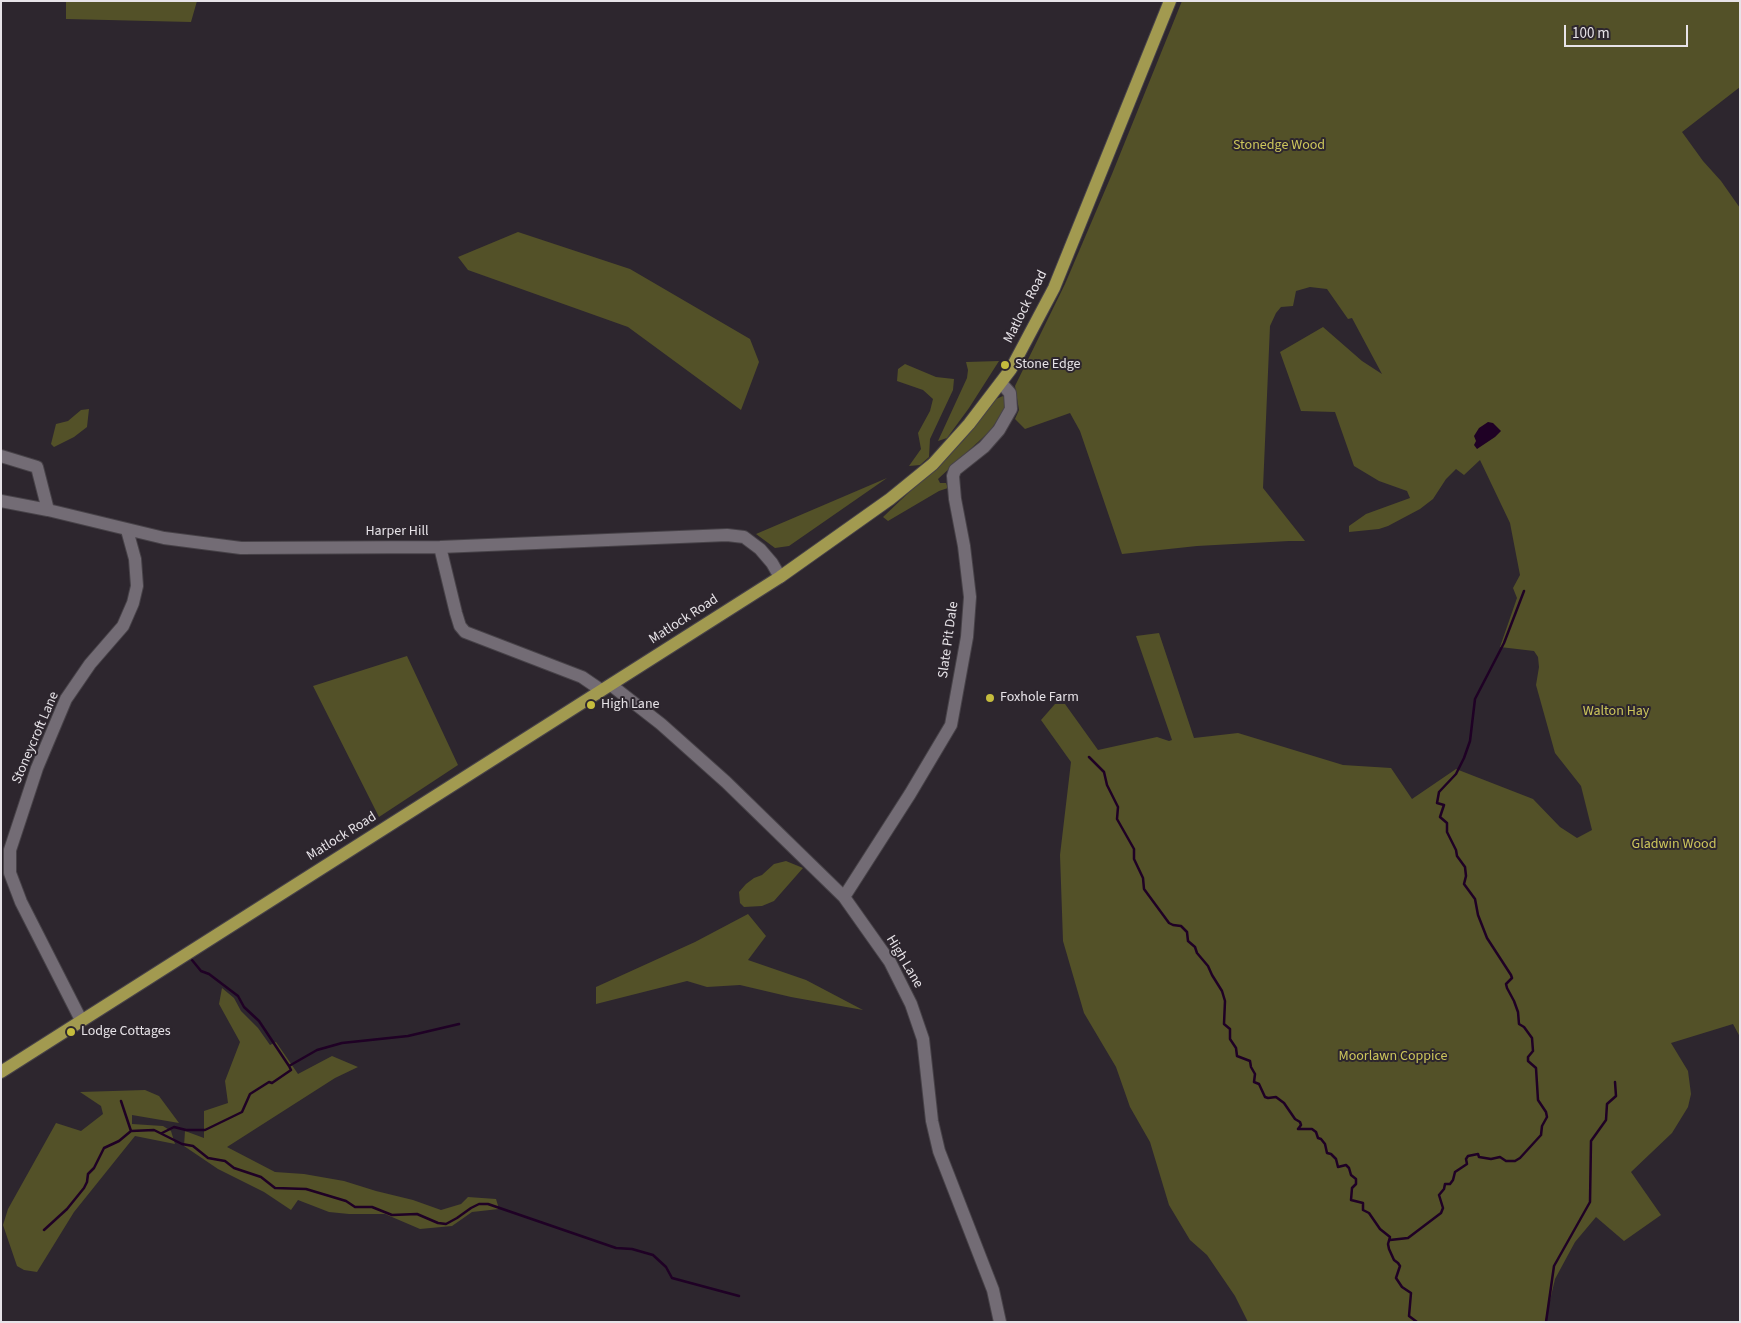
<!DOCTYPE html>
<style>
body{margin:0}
#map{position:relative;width:1741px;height:1323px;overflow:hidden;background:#2d262e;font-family:"Source Sans 3",sans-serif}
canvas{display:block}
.frame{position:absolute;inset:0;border:2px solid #e7e3e8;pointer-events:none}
.scale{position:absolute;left:1564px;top:25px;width:124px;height:22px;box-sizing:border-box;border:2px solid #e7e3e8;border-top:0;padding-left:6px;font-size:15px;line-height:18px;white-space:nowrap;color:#e7e3e8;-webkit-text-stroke:4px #2d262e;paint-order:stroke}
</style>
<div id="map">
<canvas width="1741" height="1323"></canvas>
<div class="frame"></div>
<div class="scale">100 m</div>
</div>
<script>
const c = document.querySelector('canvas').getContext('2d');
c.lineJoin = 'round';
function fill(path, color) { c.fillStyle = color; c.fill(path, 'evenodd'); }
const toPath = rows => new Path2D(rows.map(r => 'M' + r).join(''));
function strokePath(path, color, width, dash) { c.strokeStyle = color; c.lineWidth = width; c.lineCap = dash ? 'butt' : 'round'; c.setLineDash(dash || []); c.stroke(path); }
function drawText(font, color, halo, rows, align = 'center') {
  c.font = font + ' "Source Sans 3",sans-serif'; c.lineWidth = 4; c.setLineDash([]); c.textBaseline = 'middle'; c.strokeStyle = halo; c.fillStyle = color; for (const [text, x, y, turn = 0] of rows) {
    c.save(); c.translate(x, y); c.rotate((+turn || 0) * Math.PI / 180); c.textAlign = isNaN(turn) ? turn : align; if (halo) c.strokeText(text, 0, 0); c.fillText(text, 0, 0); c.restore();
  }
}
const green = toPath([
 [66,1,197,1,191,22,66,19],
 [1182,1,1740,1,1740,87,1682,132,1703,161,1721,181,1740,208,1740,1037,1733,1024,1671,1043,1688,1071,1691,1094,1688,1107,1672,1133,1631,1172,1661,1215,1624,1241,1596,1217,1575,1242,1555,1279,1545,1322,1248,1322,1235,1296,1207,1255,1190,1240,1169,1205,1150,1142,1130,1107,1116,1067,1084,1013,1063,941,1060,855,1071,762,1041,720,1055,704,1065,704,1098,750,1157,737,1169,741,1172,740,1136,636,1159,633,1194,738,1238,733,1343,765,1391,768,1412,799,1456,769,1533,799,1560,827,1577,838,1592,830,1581,786,1555,753,1536,685,1539,667,1538,657,1534,651,1500,647,1517,598,1513,588,1520,575,1510,523,1480,460,1464,475,1456,469,1446,479,1433,499,1420,509,1388,526,1379,529,1349,532,1349,526,1366,514,1410,498,1407,491,1379,481,1354,466,1335,412,1301,411,1280,352,1323,327,1362,361,1382,374,1352,318,1348,319,1327,289,1310,287,1296,291,1293,306,1281,307,1276,313,1270,326,1263,488,1305,541,1289,541,1197,546,1122,554,1080,431,1070,413,1025,429,1015,419,1019,410,1015,386,1065,284,1112,174],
 [518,232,630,269,750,339,759,362,741,410,628,327,468,270,458,257],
 [999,361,969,408,947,438,938,441,967,378,968,370,966,362],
 [905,364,936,377,954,379,953,390,930,439,929,457,920,465,909,466,921,449,918,433,930,411,933,399,923,390,897,381,898,369],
 [1003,396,1006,399,1006,406,991,430,938,479,940,483,946,483,948,488,939,491,888,521,883,517,963,441,996,399],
 [89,409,87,427,74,437,54,447,51,444,56,424,68,421,81,410],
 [887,478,789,546,775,548,756,534],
 [407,656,458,765,379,817,313,686],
 [786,861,803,868,774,901,762,906,744,907,740,903,739,892,746,884,754,878,762,875,774,864],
 [748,914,766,936,748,960,806,980,863,1010,791,997,740,985,707,987,687,981,596,1004,596,987,695,942],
 [222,988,234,998,241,1011,258,1028,270,1045,276,1042,298,1074,332,1056,358,1067,335,1078,227,1147,275,1172,304,1174,344,1181,376,1191,413,1200,441,1210,461,1204,468,1197,496,1199,499,1209,472,1212,452,1226,420,1229,385,1214,349,1214,329,1212,298,1200,291,1210,264,1192,218,1169,184,1146,185,1131,204,1138,204,1111,228,1103,225,1081,240,1042,219,1004],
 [145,1090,159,1096,179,1123,132,1115,132,1124,163,1126,171,1131,175,1144,135,1136,74,1212,37,1272,24,1270,17,1266,3,1225,8,1209,56,1123,81,1131,103,1114,101,1106,80,1092]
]);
const water = toPath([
 [1488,422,1493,423,1501,431,1495,437,1477,449,1474,445,1476,441,1474,436,1479,428]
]);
const stream = toPath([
 [1089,757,1104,772,1107,785,1118,807,1117,819,1134,849,1134,859,1143,878,1144,889,1169,923,1173,925,1181,926,1187,932,1188,941,1195,947,1197,953,1208,966,1212,975,1222,991,1225,1001,1224,1024,1230,1029,1230,1039,1236,1048,1237,1056,1250,1061,1251,1067,1255,1074,1254,1082,1259,1084,1265,1097,1268,1098,1276,1097,1284,1103,1295,1119,1300,1122,1301,1125,1298,1129,1312,1129,1316,1132,1318,1138,1321,1139,1325,1144,1327,1153,1331,1154,1336,1159,1338,1167,1346,1165,1349,1168,1351,1175,1356,1179,1356,1184,1352,1188,1351,1200,1363,1203,1363,1210,1369,1213,1380,1229,1390,1237,1388,1244,1389,1249,1394,1260,1398,1263,1400,1266,1396,1278,1402,1287,1411,1293,1409,1316,1417,1322],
 [192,960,201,971,209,974,238,996,244,1007,259,1021,289,1066],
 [121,1101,131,1131],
 [162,1133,174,1127,186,1130,205,1130,242,1112,250,1094,269,1082,272,1083,291,1070,289,1066,317,1050,342,1043,408,1036,459,1024],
 [44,1230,67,1209,84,1188,87,1182,88,1174,94,1168,104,1148,119,1141,131,1131,154,1130,182,1144,193,1146,208,1158,225,1161,234,1168,261,1177,275,1188,306,1189,346,1201,355,1207,372,1207,392,1215,417,1214,438,1223,446,1224,457,1218,471,1208,479,1204,488,1204,616,1248,632,1249,653,1255,666,1267,672,1278,739,1296],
 [1390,1240,1408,1238,1441,1213,1443,1208,1439,1195,1444,1189,1445,1184,1450,1184,1453,1180,1455,1172,1467,1164,1466,1159,1468,1156,1478,1154,1479,1157,1491,1159,1500,1157,1506,1161,1515,1161,1520,1158,1541,1135,1542,1126,1547,1117,1546,1112,1538,1100,1536,1068,1528,1061,1528,1057,1533,1051,1532,1038,1524,1027,1519,1024,1518,1012,1514,1001,1507,988,1506,984,1512,978,1511,975,1487,938,1478,915,1475,899,1464,884,1466,876,1465,867,1457,856,1456,850,1447,832,1447,823,1440,817,1444,805,1437,803,1439,792,1456,774,1464,758,1470,741,1475,699,1504,643,1524,591],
 [1546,1322,1554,1266,1590,1202,1591,1141,1606,1120,1607,1104,1616,1096,1615,1082]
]);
const minor = toPath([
 [1,456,37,467,48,510],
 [1,501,48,510,164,538,241,548,440,547,727,535,744,537,760,549,772,563,780,577],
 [440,547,456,613,460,626,465,632,582,677,601,690],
 [611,685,661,724,726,782,844,897,890,962,911,1004,923,1039,932,1121,939,1151,993,1290,1000,1322],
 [844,897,910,794,951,725,967,637,970,597,964,546,955,499,953,476,955,470,984,447,999,430,1011,409,1010,393,1001,383],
 [81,1020,21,902,10,873,10,850,37,768,66,699,90,664,123,626,133,603,137,586,135,559,127,530]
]);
const major = toPath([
 [1,1072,780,577,890,499,933,464,969,424,1011,369,1054,288,1170,1]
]);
const markers = [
 [1005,365,5,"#c5bc3d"],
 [990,698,5,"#c5bc3d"],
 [591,705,5,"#c5bc3d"],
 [71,1032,5,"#c5bc3d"]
];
const parkNames = [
 ["Stonedge Wood",1279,146],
 ["Walton Hay",1616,712],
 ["Gladwin Wood",1674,845],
 ["Moorlawn Coppice",1393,1057]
];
const streetNames = [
 ["Matlock Road",1026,307,-63],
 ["Harper Hill",397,532],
 ["Matlock Road",684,620,-33],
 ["Slate Pit Dale",949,640,-82],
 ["Stoneycroft Lane",36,738,-67],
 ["Matlock Road",342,837,-32],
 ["High Lane",904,962,59]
];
const poiNames = [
 ["Stone Edge",1015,365],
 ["Foxhole Farm",1000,698],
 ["High Lane",601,705],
 ["Lodge Cottages",81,1032]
];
fill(green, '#535128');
fill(water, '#1f0125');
strokePath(stream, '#1f0125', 2.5);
strokePath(minor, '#474248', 14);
strokePath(major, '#474248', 14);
strokePath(minor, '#736c75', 12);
strokePath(major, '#a29a50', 12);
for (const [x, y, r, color] of markers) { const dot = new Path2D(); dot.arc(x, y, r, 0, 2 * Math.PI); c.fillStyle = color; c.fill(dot); strokePath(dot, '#2d262e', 2); }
drawText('14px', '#cdc65b', '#2d262e', parkNames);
drawText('14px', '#e7e3e8', '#2d262e', streetNames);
drawText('14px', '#e7e3e8', '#2d262e', poiNames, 'left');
</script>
